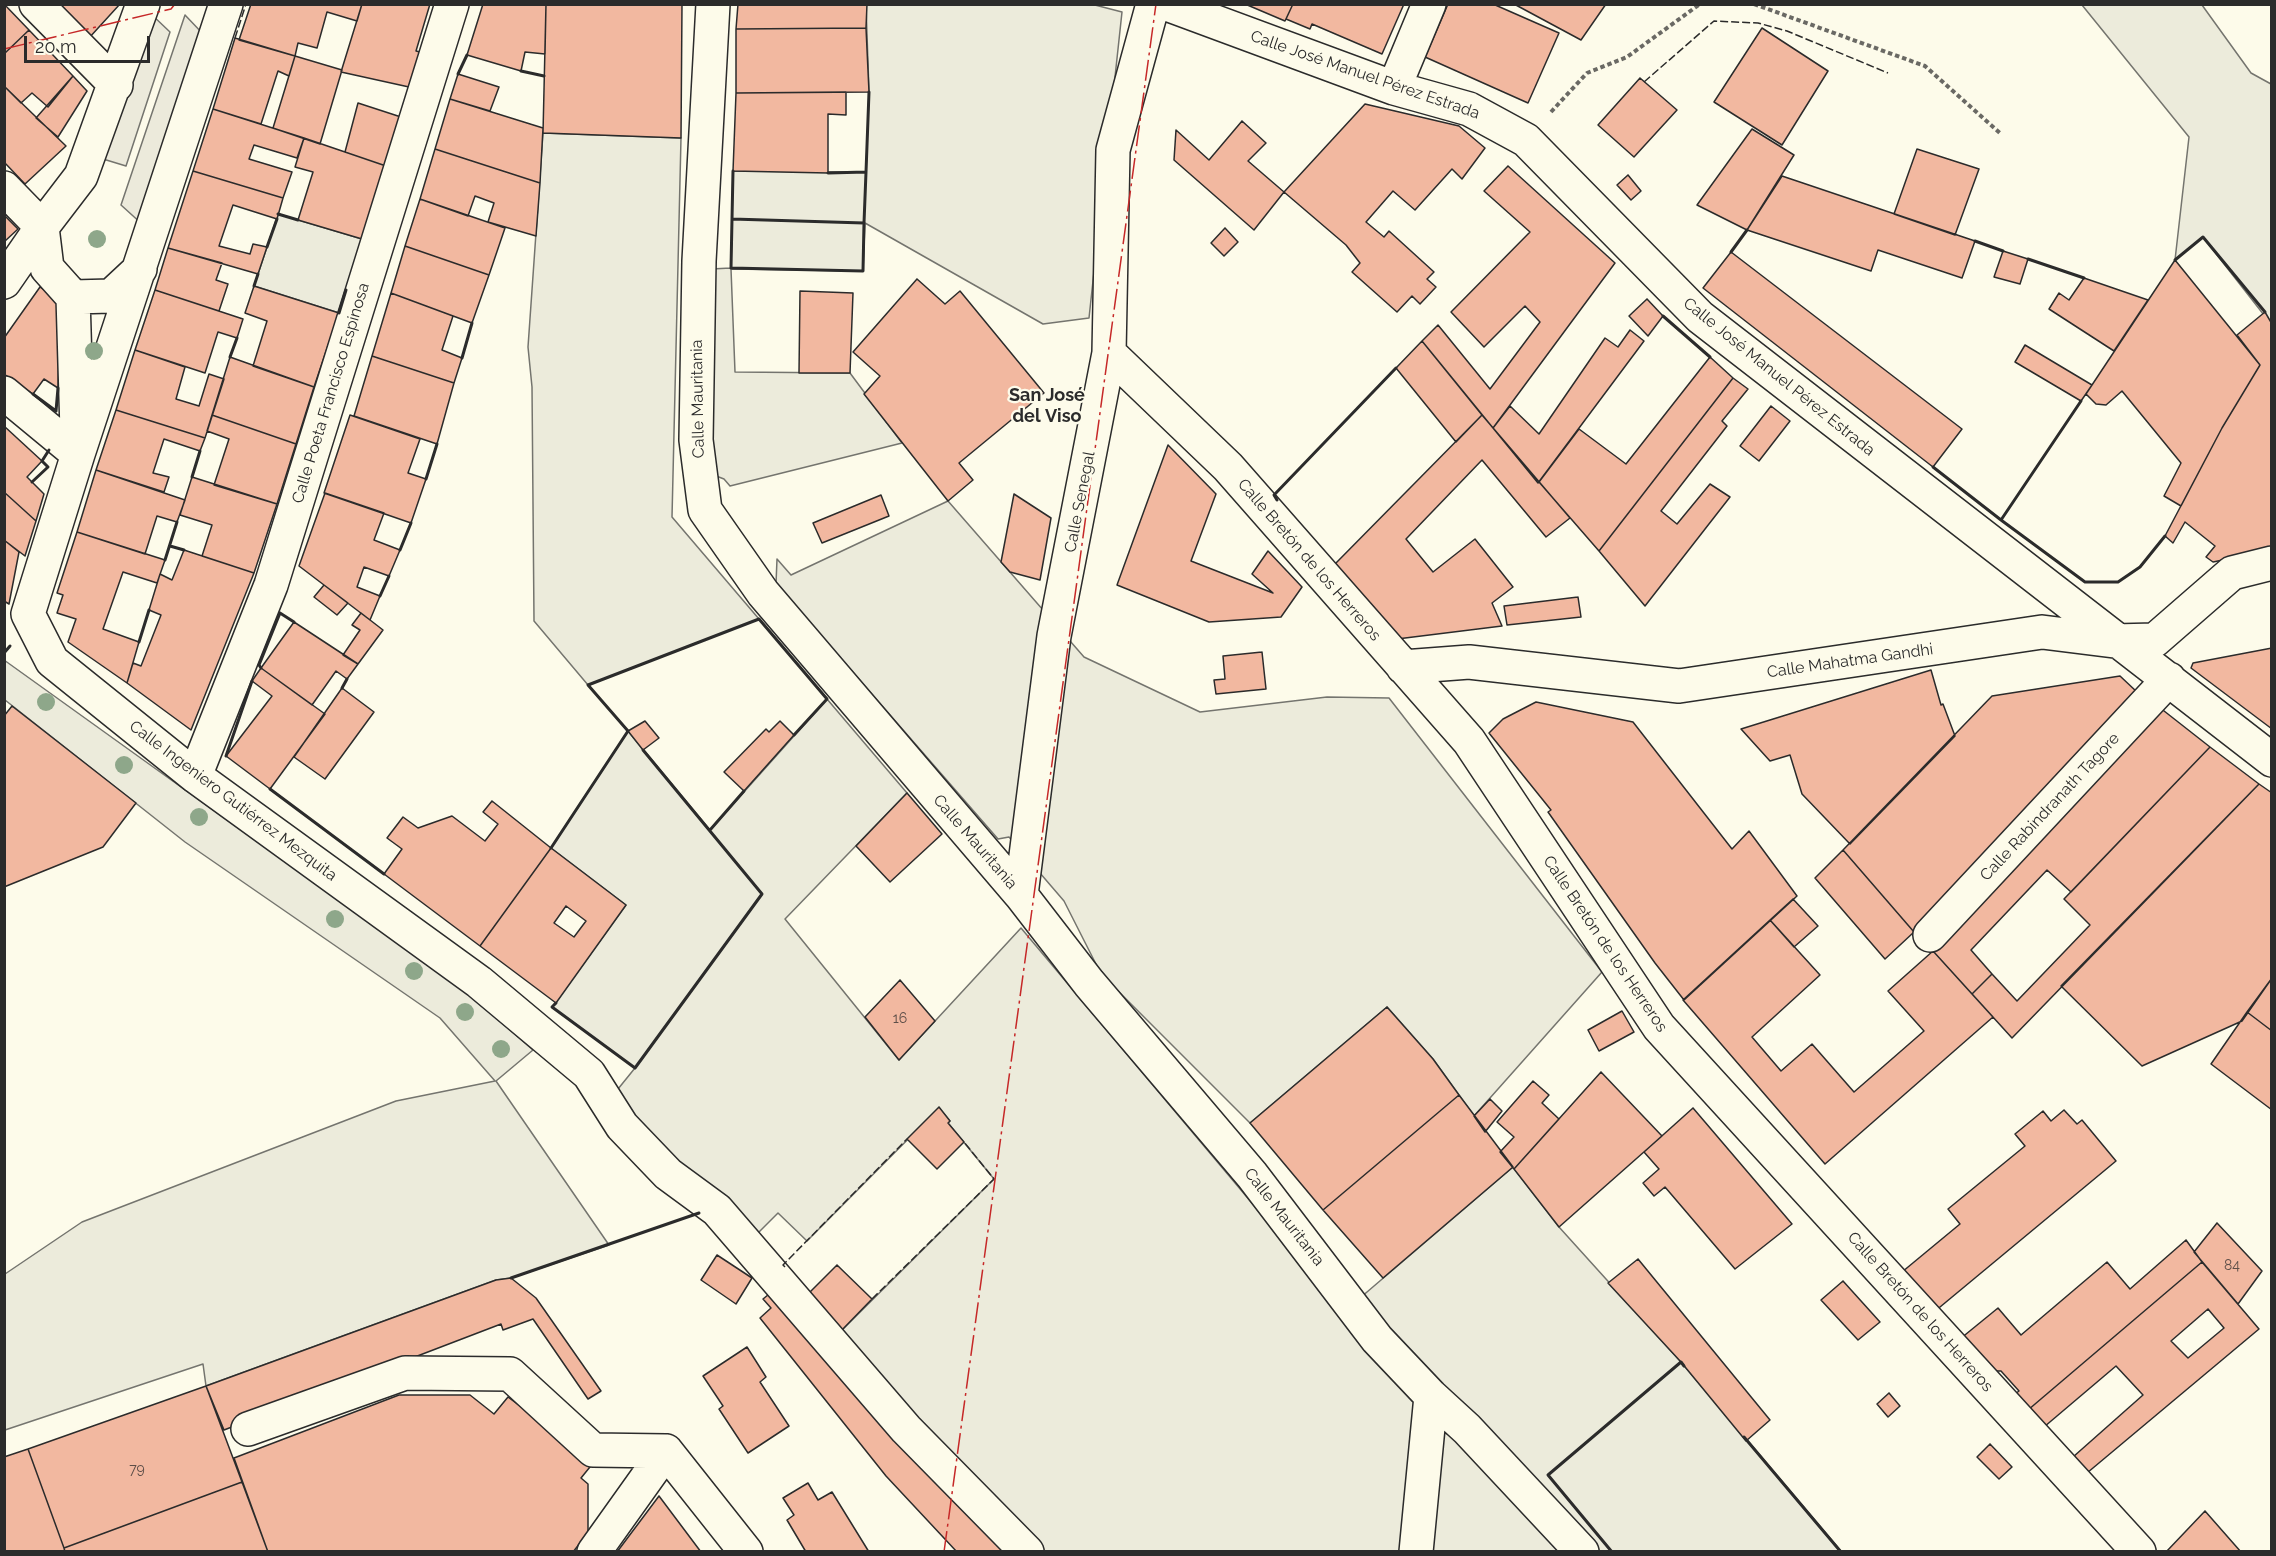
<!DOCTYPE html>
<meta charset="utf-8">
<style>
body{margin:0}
#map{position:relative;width:2276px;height:1556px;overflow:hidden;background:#fdfbea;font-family:Raleway,sans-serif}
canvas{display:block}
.frame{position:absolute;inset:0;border:6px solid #2b2b2b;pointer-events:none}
.scale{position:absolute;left:24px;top:36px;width:126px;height:27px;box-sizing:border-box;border:3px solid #2b2b2b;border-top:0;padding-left:8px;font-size:18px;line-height:21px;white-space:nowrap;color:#2b2b2b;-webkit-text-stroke:4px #fdfbea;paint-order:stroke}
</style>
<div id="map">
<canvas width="2276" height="1556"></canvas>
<div class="frame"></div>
<div class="scale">20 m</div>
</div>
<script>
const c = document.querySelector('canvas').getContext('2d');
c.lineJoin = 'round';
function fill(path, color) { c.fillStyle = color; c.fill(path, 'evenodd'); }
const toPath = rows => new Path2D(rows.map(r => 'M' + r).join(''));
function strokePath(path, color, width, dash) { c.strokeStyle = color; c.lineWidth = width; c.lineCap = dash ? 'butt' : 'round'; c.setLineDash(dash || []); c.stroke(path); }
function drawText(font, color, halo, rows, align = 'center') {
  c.font = font + ' Raleway,sans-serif'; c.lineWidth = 4.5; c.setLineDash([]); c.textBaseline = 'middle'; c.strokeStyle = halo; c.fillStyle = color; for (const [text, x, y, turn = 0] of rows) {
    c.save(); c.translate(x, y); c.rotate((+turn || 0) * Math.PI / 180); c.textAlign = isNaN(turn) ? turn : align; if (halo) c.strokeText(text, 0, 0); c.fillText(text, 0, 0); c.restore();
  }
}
const green = toPath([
 [1091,4,1122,12,1089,318,1043,324,865,223,863,271,731,269,735,372,850,373,902,443,730,486,724,479,711,474,711,269,731,268,733,171,866,172,869,92,866,5,1091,4],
 [2082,5,2202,5,2251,73,2271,84,2271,324,2203,237,2175,260,2189,137,2082,5],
 [543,133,681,138,672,517,759,619,588,685,534,621,532,387,528,347,543,133],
 [278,214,362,239,339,313,254,286,278,214],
 [948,501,1084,657,1200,712,1327,697,1389,698,1602,972,1474,1116,1433,1059,1387,1007,1250,1123,1101,974,1064,901,1009,837,998,839,776,584,777,559,791,575,948,501],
 [4,660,464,990,533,1050,496,1081,609,1245,511,1278,496,1280,206,1386,203,1364,5,1430,5,1274,82,1222,396,1101,495,1081,440,1018,185,842,5,700,4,660],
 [827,699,907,793,785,919,899,1060,1021,928,1445,1433,1466,1443,1570,1551,1043,1551,839,1333,994,1179,948,1123,950,1121,939,1108,807,1241,778,1213,754,1237,647,1137,618,1089,635,1068,552,1007,626,905,551,848,628,731,710,830,827,699],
 [1513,1167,1559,1227,1681,1362,1841,1551,1593,1551,1360,1298,1513,1167]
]);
const parking = toPath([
 [150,13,170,32,126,166,103,159,150,13],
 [185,15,205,36,143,225,121,205,185,15]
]);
const building = toPath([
 [4,4,29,30,4,54,4,4],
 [56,4,120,4,89,38,56,4],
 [251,4,362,4,357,21,327,12,317,48,298,43,295,56,239,40,251,4],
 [362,4,430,4,416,51,420,52,409,87,341,72,362,4],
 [483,4,546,4,545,54,525,52,521,71,467,55,483,4],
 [546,4,682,4,681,138,543,133,546,4],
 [738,4,867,4,866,28,736,29,738,4],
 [1245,4,1293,4,1285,21,1245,4],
 [1293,4,1404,4,1382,54,1312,24,1310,29,1286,19,1293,4],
 [1448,4,1493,4,1559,33,1528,103,1425,57,1448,4],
 [1514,4,1559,5,1606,4,1581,40,1514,4],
 [866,28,869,92,736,93,736,29,866,28],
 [1762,28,1828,71,1782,145,1714,102,1762,28],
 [29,30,73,76,48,107,32,93,21,103,4,86,4,54,29,30],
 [235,38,295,56,289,76,278,71,261,124,213,109,235,38],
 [295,56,342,70,320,144,273,128,295,56],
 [458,74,499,87,490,111,450,99,458,74],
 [73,76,87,91,58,137,36,118,73,76],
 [1640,78,1677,110,1634,157,1598,125,1640,78],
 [4,86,66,146,25,184,4,162,4,86],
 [846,92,846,115,828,114,828,173,733,171,736,93,846,92],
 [450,99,543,128,540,183,435,149,450,99],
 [358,103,401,117,386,166,345,152,358,103],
 [1365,104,1459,126,1485,148,1462,179,1452,169,1415,210,1393,191,1366,222,1384,237,1389,231,1434,272,1427,279,1436,287,1420,304,1412,296,1397,312,1352,272,1360,263,1346,245,1284,192,1365,104],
 [213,109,304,138,297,158,254,145,249,159,292,172,283,198,193,171,213,109],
 [1242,121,1266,143,1248,161,1284,192,1254,230,1174,160,1176,130,1209,160,1242,121],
 [1752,129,1794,155,1747,230,1697,205,1752,129],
 [304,138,386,166,362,239,298,220,313,172,295,167,304,138],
 [435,149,540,183,536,236,488,222,494,203,475,196,468,216,420,199,435,149],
 [1917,149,1979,169,1955,235,1894,214,1917,149],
 [1508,166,1615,263,1493,428,1422,341,1438,325,1490,389,1540,322,1525,306,1484,347,1451,312,1530,232,1484,191,1508,166],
 [193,171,283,198,277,219,233,205,219,246,250,254,253,244,267,247,258,274,168,248,193,171],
 [1628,175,1641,191,1631,200,1617,185,1628,175],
 [1782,176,1975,241,1962,278,1878,250,1871,271,1747,230,1782,176],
 [420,199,505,228,489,275,405,246,420,199],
 [4,215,18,229,4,242,4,215],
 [1225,228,1238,242,1224,256,1211,243,1225,228],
 [405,246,489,275,472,323,391,293,405,246],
 [168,248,222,263,216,280,228,284,219,311,155,290,168,248],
 [2003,251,2028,259,2020,284,1994,277,2003,251],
 [1731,252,1962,429,1933,467,1703,288,1731,252],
 [2175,260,2260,365,2222,428,2181,506,2164,496,2181,463,2122,391,2106,405,2096,404,2086,394,2175,260],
 [2084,278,2148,300,2114,351,2049,309,2059,293,2069,300,2084,278],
 [917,279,945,304,960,291,1044,393,959,463,973,480,948,501,864,394,880,376,853,352,917,279],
 [254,286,339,313,314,387,253,366,267,321,245,313,254,286],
 [40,287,60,301,58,388,44,379,33,394,4,374,4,338,40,287],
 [155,290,243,319,237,338,218,332,205,373,135,350,155,290],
 [800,291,853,293,850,373,799,373,800,291],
 [391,293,453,316,442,350,462,358,454,383,372,356,391,293],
 [1647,299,1663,316,1648,336,1629,316,1647,299],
 [2265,312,2272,324,2272,550,2213,562,2206,557,2215,546,2185,522,2173,543,2165,536,2222,428,2260,365,2237,335,2265,312],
 [1630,330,1644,341,1538,483,1493,428,1510,406,1539,434,1605,338,1618,347,1630,330],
 [1422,341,1482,415,1456,442,1396,368,1422,341],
 [2025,345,2092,385,2081,401,2015,362,2025,345],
 [135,350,185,367,176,399,199,406,209,374,224,379,205,438,116,410,135,350],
 [372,356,454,383,437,444,354,416,372,356],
 [230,357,314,387,296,444,212,415,230,357],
 [1710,357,1733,378,1599,551,1539,482,1579,429,1626,464,1710,357],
 [1733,378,1748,389,1722,421,1727,426,1661,511,1677,524,1710,484,1730,497,1645,606,1599,551,1733,378],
 [1771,406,1790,421,1759,461,1740,446,1771,406],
 [116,410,205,438,200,451,164,439,153,473,169,477,164,492,96,470,116,410],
 [212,415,296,444,277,504,214,485,229,439,207,431,212,415],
 [350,415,420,439,408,473,426,479,411,523,324,493,350,415],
 [1482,415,1570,518,1546,537,1482,460,1406,539,1433,572,1475,539,1513,587,1492,603,1502,626,1397,639,1335,564,1482,415],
 [4,426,42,461,27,477,44,494,36,521,4,492,4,426],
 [1168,445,1216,494,1191,561,1273,593,1252,574,1268,551,1302,587,1281,617,1209,622,1117,585,1168,445],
 [96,470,185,500,177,522,157,516,145,554,77,532,96,470],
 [192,477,277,504,254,573,202,556,212,525,180,515,192,477],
 [4,492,36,521,25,556,4,540,4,492],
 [325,493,384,513,374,540,400,550,389,576,364,567,357,587,380,596,370,620,299,566,325,493],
 [1014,494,1051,518,1040,580,1010,572,1001,562,1014,494],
 [881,495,889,516,822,543,813,523,881,495],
 [77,532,165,560,157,583,123,572,103,629,139,642,127,683,68,642,76,619,57,613,63,595,57,593,77,532],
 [4,540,19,552,9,604,4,601,4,540],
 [184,550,254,573,191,730,127,683,133,663,141,666,161,615,149,610,160,574,172,580,184,550],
 [324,585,348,603,337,615,314,597,324,585],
 [1578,597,1581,617,1507,625,1504,606,1578,597],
 [361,613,383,630,358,664,343,655,360,630,352,625,361,613],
 [294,622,358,664,347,679,336,671,312,705,261,668,294,622],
 [2272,648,2272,729,2191,668,2193,663,2272,648],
 [1262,652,1266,689,1216,694,1214,680,1225,679,1223,656,1262,652],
 [261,668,325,714,270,789,226,756,272,696,252,681,261,668],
 [1931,670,1941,705,1943,704,1955,736,1850,844,1802,794,1790,755,1770,761,1741,729,1931,670],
 [2120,676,2137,692,1914,932,1843,850,1992,696,2120,676],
 [342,688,374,712,325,779,294,757,342,688],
 [1536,702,1633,722,1732,849,1749,831,1797,896,1684,1000,1655,963,1548,812,1551,810,1489,733,1503,719,1536,702],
 [12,706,136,803,103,847,4,887,4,716,12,706],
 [2159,707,2210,747,2071,892,2047,870,1971,950,1992,974,1972,994,1933,951,2159,707],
 [645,721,659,738,643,750,628,731,645,721],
 [780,721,794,735,744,791,724,772,766,729,769,732,780,721],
 [2210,747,2259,784,2012,1038,1972,994,1992,974,2017,1001,2090,925,2064,899,2210,747],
 [2259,784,2272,793,2272,978,2242,1021,2142,1066,2061,986,2259,784],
 [907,793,942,834,890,882,856,846,907,793],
 [492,801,551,848,480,946,384,874,402,849,387,838,403,817,418,828,452,816,485,841,498,824,483,812,492,801],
 [551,848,626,905,556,1003,480,946,551,848],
 [566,906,586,921,574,937,554,923,566,906],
 [1843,850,1914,932,1885,959,1815,878,1843,850],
 [1793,899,1818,926,1794,947,1770,920,1793,899],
 [1770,920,1820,975,1752,1037,1781,1071,1812,1044,1854,1092,1924,1031,1888,991,1933,951,1993,1017,1825,1164,1683,1000,1770,920],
 [2272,978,2272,1031,2247,1012,2272,978],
 [900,980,935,1021,899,1060,865,1017,900,980],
 [1387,1007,1433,1059,1459,1095,1323,1210,1250,1123,1387,1007],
 [1622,1011,1634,1032,1599,1051,1588,1030,1622,1011],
 [2247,1012,2272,1031,2272,1110,2211,1064,2247,1012],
 [1601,1072,1662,1136,1559,1227,1514,1169,1601,1072],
 [1533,1081,1549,1095,1542,1103,1559,1119,1514,1169,1500,1152,1514,1137,1497,1122,1533,1081],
 [1459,1095,1513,1167,1383,1278,1323,1210,1459,1095],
 [1490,1099,1502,1111,1485,1132,1474,1116,1490,1099],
 [939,1107,950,1121,948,1123,964,1142,937,1169,907,1139,939,1107],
 [1693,1108,1792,1224,1735,1269,1665,1187,1654,1196,1643,1183,1659,1169,1644,1152,1693,1108],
 [2064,1110,2077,1124,2082,1120,2116,1161,1934,1312,1902,1272,1960,1224,1948,1209,2025,1146,2015,1134,2043,1111,2051,1121,2064,1110],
 [2217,1223,2262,1271,2238,1304,2194,1252,2217,1223],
 [2186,1240,2202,1262,2028,1410,2015,1394,2019,1391,2001,1371,1989,1371,1960,1339,1998,1308,2021,1335,2107,1262,2130,1289,2186,1240],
 [717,1255,752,1278,736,1304,701,1280,717,1255],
 [1638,1259,1770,1420,1746,1441,1681,1362,1608,1283,1638,1259],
 [2202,1262,2259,1329,2087,1473,2073,1457,2143,1395,2116,1366,2044,1427,2028,1410,2202,1262],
 [2208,1309,2224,1328,2188,1358,2171,1341,2208,1309],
 [837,1265,872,1299,839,1333,807,1295,837,1265],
 [511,1278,536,1298,601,1391,588,1399,533,1319,503,1330,501,1324,224,1430,206,1386,496,1280,511,1278],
 [1843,1281,1880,1322,1858,1340,1821,1300,1843,1281],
 [774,1290,1006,1552,957,1552,886,1476,760,1318,771,1308,763,1299,774,1290],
 [747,1347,766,1377,760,1382,789,1426,748,1453,719,1409,723,1406,703,1376,747,1347],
 [206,1386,242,1482,64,1548,28,1449,206,1386],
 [1889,1393,1900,1406,1888,1417,1877,1404,1889,1393],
 [399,1395,470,1395,494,1414,508,1397,594,1462,581,1478,588,1484,588,1533,573,1552,268,1552,234,1458,399,1395],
 [1990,1444,2012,1467,1999,1479,1977,1457,1990,1444],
 [28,1449,64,1548,65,1552,4,1552,4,1457,28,1449],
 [242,1482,268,1552,65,1552,64,1548,242,1482],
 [808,1483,818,1500,832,1492,869,1552,806,1552,787,1520,794,1515,783,1498,808,1483],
 [659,1496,701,1552,617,1552,659,1496],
 [2205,1511,2241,1552,2166,1552,2205,1511]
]);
const path = toPath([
 [1754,4,1925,66,2001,134],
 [1551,112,1587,73,1627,57,1700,4]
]);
const minor = toPath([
 [36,4,116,85],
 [226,4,78,454,28,614,52,661,195,776,479,982,589,1074,622,1126,668,1174,717,1210,906,1429,1027,1552],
 [713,4,699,261,696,440,705,510,763,593,1021,895,1089,983,1252,1175,1377,1339,1431,1396,1467,1429,1582,1552],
 [1167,4,1394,88,1469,109,1526,140,1700,317,2272,760],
 [1394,88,1429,4],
 [4,188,42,227,4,282],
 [73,297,111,296,140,269],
 [1109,353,1228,467,1469,741,1659,1027,2139,1552],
 [4,393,78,454],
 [77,431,73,297,47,268,42,227,81,176,143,4],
 [1403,667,1469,662,1679,686,2042,632,2114,641,2155,640,2232,573,2272,563],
 [195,776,271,585,452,4],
 [1021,895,1054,636,1109,353,1113,150,1153,4],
 [1930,935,2169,679],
 [248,1429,405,1373,510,1374,593,1450,666,1451],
 [666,1451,746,1552],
 [594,1552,666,1451],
 [1416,1552,1431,1396]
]);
const fence = toPath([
 [235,38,246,4],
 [1644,82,1714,21,1758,23,1787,31,1888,73],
 [785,1267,783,1265,907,1139],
 [872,1299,994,1179,964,1142]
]);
const wall = toPath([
 [521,71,544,76],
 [458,74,467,55],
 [733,171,732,219,864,223,866,172],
 [828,173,866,172,869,92],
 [278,214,298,220],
 [732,219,731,268,863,271,864,223],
 [1975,241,2003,251],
 [267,247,277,219],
 [1731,252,1747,230],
 [2028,259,2084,278],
 [2175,260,2203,237,2265,312],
 [254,286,258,274],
 [339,313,346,290],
 [1663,316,1710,357],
 [230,357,237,338],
 [462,358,472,323],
 [33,394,56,411,58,388],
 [2081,401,2001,520,2085,582,2118,582,2140,567,2165,536],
 [1933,467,2001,520],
 [192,477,200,451],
 [426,479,437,444],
 [32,482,48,467,42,461,49,450],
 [1277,500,1274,495,1396,368],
 [170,546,184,550],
 [400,550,411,523],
 [165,560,177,522],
 [380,596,389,576],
 [139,642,149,610],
 [4,653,10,646],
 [261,668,259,665,280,613,294,622],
 [342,688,347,679],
 [226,756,252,681],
 [270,789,384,874],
 [710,830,744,791],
 [551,848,628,731,588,685,759,619,827,699,794,735],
 [556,1003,552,1007,635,1068,762,894,643,750],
 [511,1278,699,1213],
 [1744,1437,1841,1552],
 [1612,1552,1548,1475,1681,1362,1684,1366]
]);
const power = toPath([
 [4,49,171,9,175,4],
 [944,1552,1156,4]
]);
const trees = [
 [97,239],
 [94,351],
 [46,702],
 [124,765],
 [199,817],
 [335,919],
 [414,971],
 [465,1012],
 [501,1049]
];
const numberNames = [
 ["16",900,1019],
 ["84",2232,1266],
 ["79",137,1470]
];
const streetNames = [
 ["Calle José Manuel Pérez Estrada",1365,75,19],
 ["Calle José Manuel Pérez Estrada",1779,377,39],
 ["Calle Poeta Francisco Espinosa",331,393,-73],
 ["Calle Mauritania",698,399,-91],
 ["Calle Senegal",1080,502,-79],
 ["Calle Bretón de los Herreros",1309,560,49],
 ["Calle Mahatma Gandhi",1850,661,-8],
 ["Calle Ingeniero Gutiérrez Mezquita",233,801,37],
 ["Calle Rabindranath Tagore",2050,807,-47],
 ["Calle Mauritania",975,842,49],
 ["Calle Bretón de los Herreros",1605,944,56],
 ["Calle Mauritania",1284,1217,52],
 ["Calle Bretón de los Herreros",1920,1312,48]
];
const neighbourhoodNames = [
 ["San José",1047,396],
 ["del Viso",1047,417]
];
fill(green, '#ecebdb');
strokePath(green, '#74746e', 1.5);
fill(parking, '#eceadb');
strokePath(parking, '#74746e', 1.5);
fill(building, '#f2b8a0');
strokePath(building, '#2b2b2b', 1.5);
strokePath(minor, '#2b2b2b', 36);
strokePath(path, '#6a6964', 4, [4.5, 3]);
strokePath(minor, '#fdfbea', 33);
strokePath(fence, '#2b2b2b', 1.5, [8, 3]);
strokePath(wall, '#2b2b2b', 3);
strokePath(power, '#c62828', 1.5, [21, 4.5, 3, 4.5]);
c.fillStyle = '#8ea78a';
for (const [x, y] of trees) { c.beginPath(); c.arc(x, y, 9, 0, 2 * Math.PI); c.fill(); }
drawText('14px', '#5d4e48', null, numberNames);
drawText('16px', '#2b2b2b', '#fdfbea', streetNames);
drawText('bold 18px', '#2b2b2b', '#fdfbea', neighbourhoodNames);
</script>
